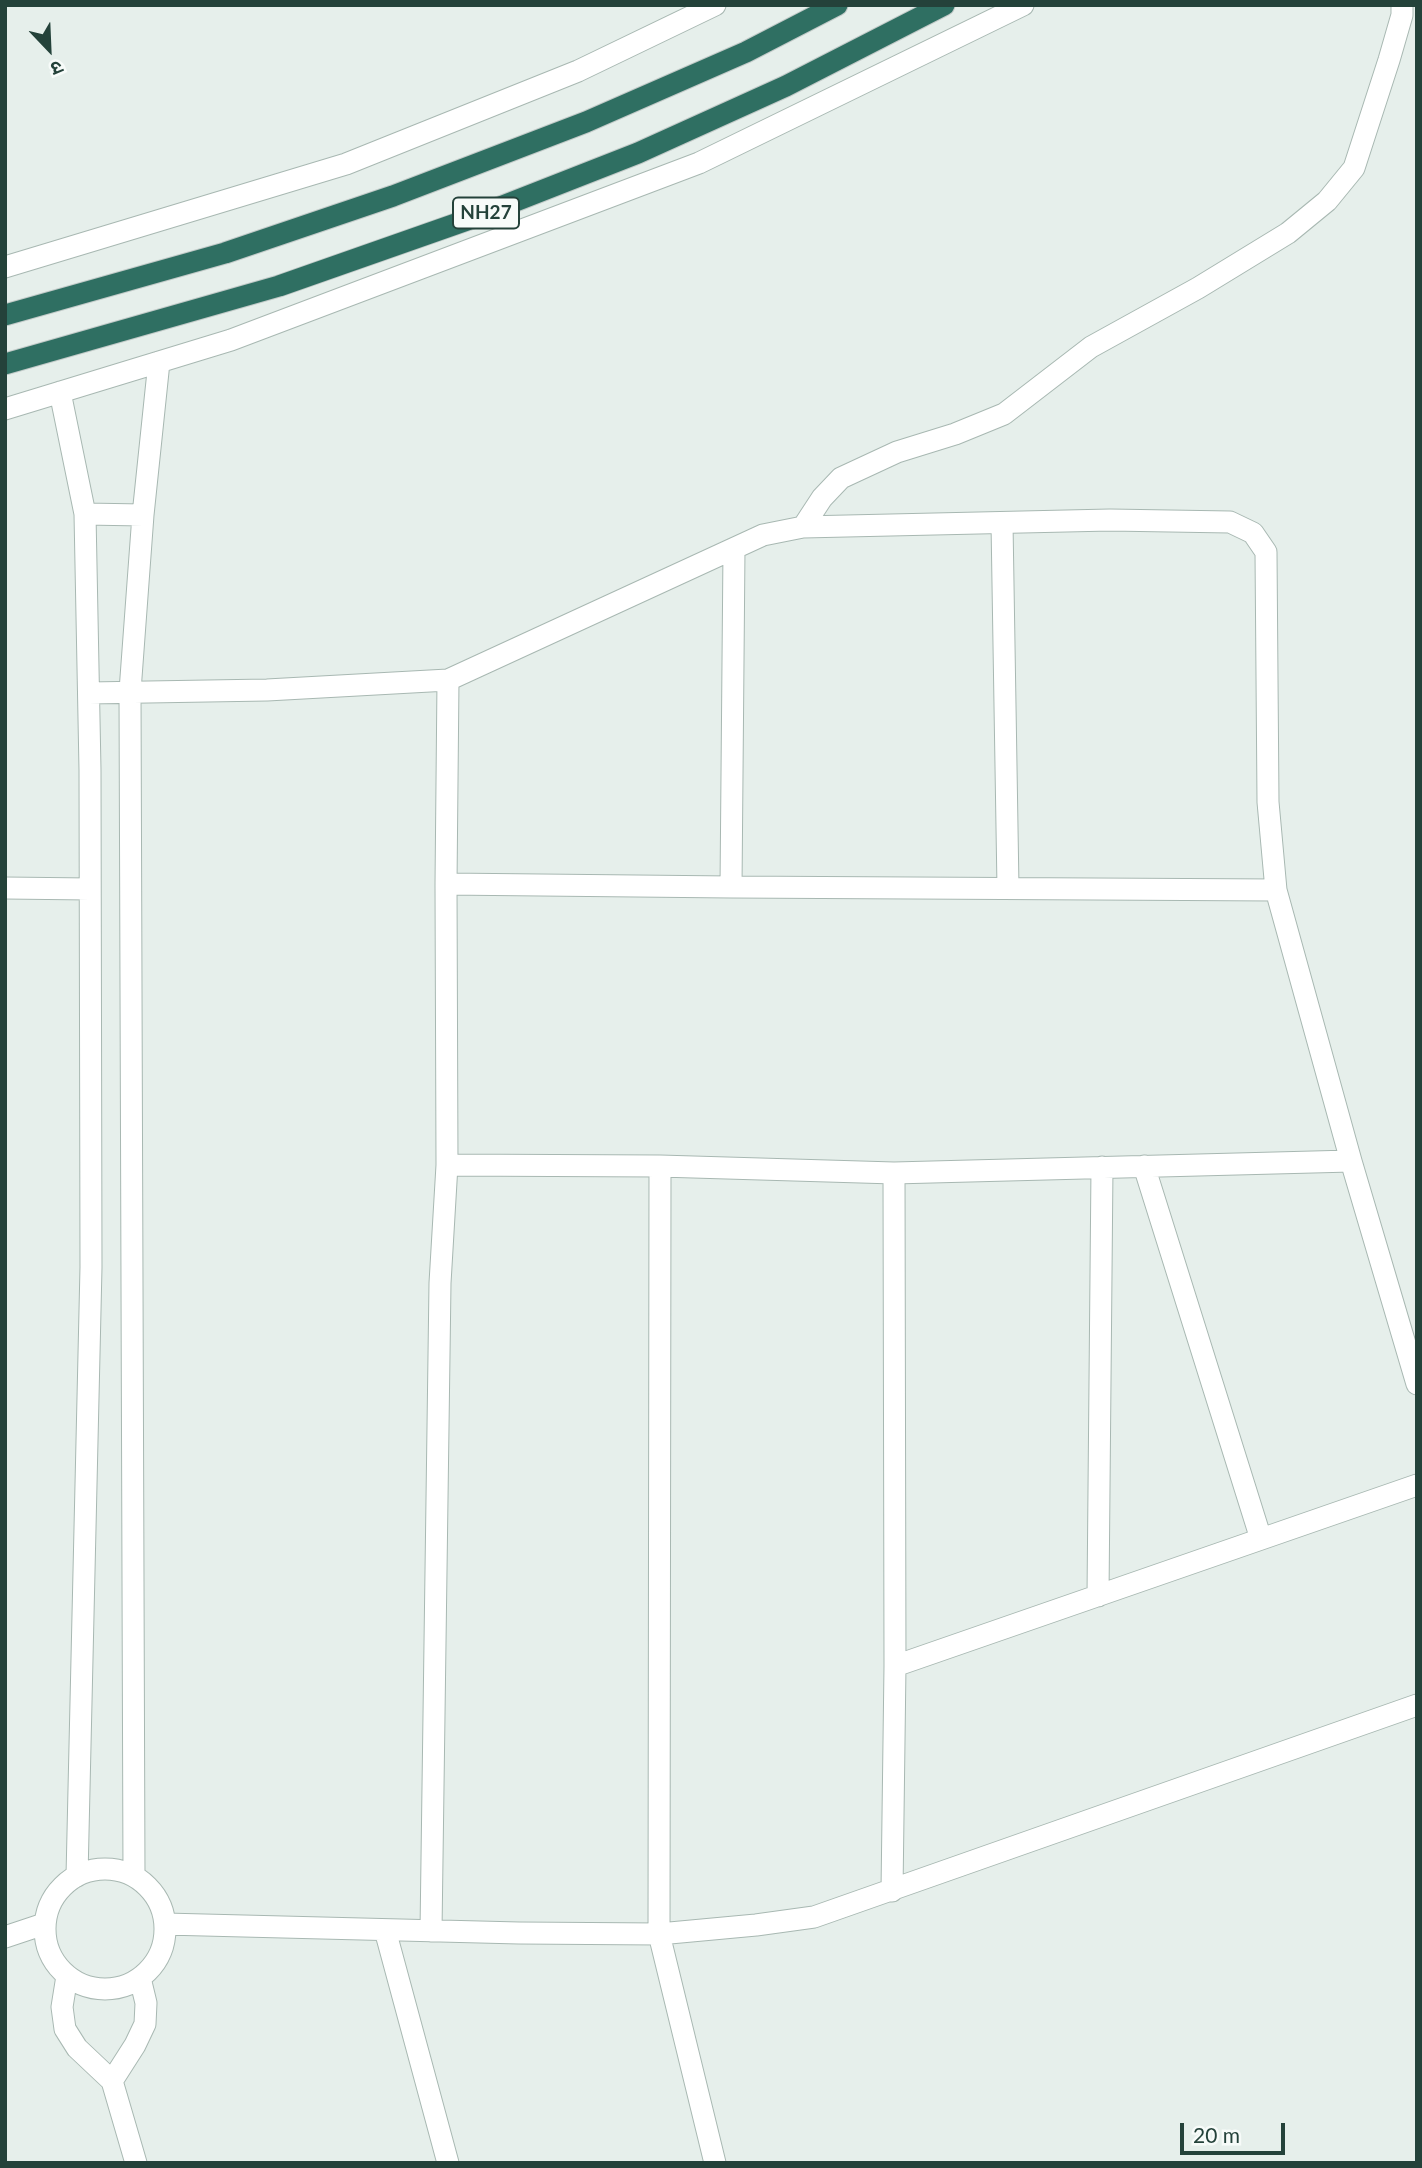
<!DOCTYPE html>
<meta charset="utf-8">
<style>
body{margin:0}
#map{position:relative;width:1422px;height:2168px;overflow:hidden;background:#e6efeb;font-family:Lato,"Noto Sans Devanagari",sans-serif}
canvas{display:block}
.frame{position:absolute;inset:0;border:7px solid #24423a;pointer-events:none}
.north{position:absolute;left:14px;top:14px;width:70px;height:70px;-webkit-text-stroke:5px #f7fbf9;paint-order:stroke;rotate:157deg;font-size:19px;font-weight:700;line-height:28px;text-align:center;color:#24423a}
.north::after{content:'';display:block;margin:auto;width:24px;height:32px;background:#24423a;clip-path:polygon(50% 0,100% 100%,50% 72%,0 100%)}
.scale{position:absolute;left:1180px;top:2123px;width:105px;height:32px;box-sizing:border-box;border:4px solid #24423a;border-top:0;padding-left:9px;font-size:21px;line-height:24px;white-space:nowrap;color:#24423a;-webkit-text-stroke:5px #f7fbf9;paint-order:stroke}
</style>
<div id="map">
<canvas width="1422" height="2168"></canvas>
<div class="frame"></div>
<div class="north">उ</div>
<div class="scale">20 m</div>
</div>
<script>
const c = document.querySelector('canvas').getContext('2d');
c.lineJoin = 'round';
const toPath = rows => new Path2D(rows.map(r => 'M' + r).join(''));
function strokePath(path, color, width, dash) { c.strokeStyle = color; c.lineWidth = width; c.lineCap = dash ? 'butt' : 'round'; c.setLineDash(dash || []); c.stroke(path); }
function drawText(font, color, halo, rows, align = 'center') {
  c.font = font + ' Lato,sans-serif'; c.lineWidth = 7; c.setLineDash([]); c.textBaseline = 'middle'; c.strokeStyle = halo; c.fillStyle = color; for (const [text, x, y, turn = 0] of rows) {
    c.save(); c.translate(x, y); c.rotate((+turn || 0) * Math.PI / 180); c.textAlign = isNaN(turn) ? turn : align; if (halo) c.strokeText(text, 0, 0); c.fillText(text, 0, 0); c.restore();
  }
}
const minor = toPath([
 [5,267,346,164,578,71,715,5],
 [60,392,85,514,90,770,91,1267,77,1876],
 [5,409,231,340,699,163,1023,5],
 [85,514,143,515],
 [1002,523,1008,888],
 [803,527,822,498,841,478,897,452,955,434,1004,414,1091,347,1198,288,1288,233,1327,201,1354,168,1389,60,1402,15,1402,5],
 [89,693,267,690,448,680,763,535,803,527,1110,520,1230,522,1253,533,1266,552,1268,802,1276,890,1351,1161,1417,1384],
 [446,884,731,887,1276,890],
 [731,887,734,549],
 [5,888,90,889],
 [447,1165,660,1166,894,1173,1351,1161],
 [660,1166,659,1934,715,2163],
 [1144,1166,1261,1539],
 [1098,1596,1102,1167],
 [895,1666,1417,1485],
 '45 1929a60 60 0 1 1 120 0a60 60 0 1 1-120 0Z',
 [134,1876,130,691,143,515,159,362],
 [892,1891,895,1666,894,1173],
 [165,1924,519,1933,659,1934,756,1925,814,1917,1417,1705],
 [385,1930,448,2163],
 [431,1931,440,1283,447,1165,446,884,448,680],
 [5,1937,44,1924],
 [67,1976,62,2007,65,2029,77,2048,112,2081,136,2163],
 [112,2081,135,2045,145,2024,146,2003,140,1978]
]);
const highway = toPath([
 [5,315,225,253,393,196,586,122,746,52,837,5],
 [5,364,279,286,467,220,638,153,786,86,944,5]
]);
const shields = [
 [486,213,66]
];
const shieldNames = [
 ["NH27",486,213]
];
strokePath(minor, '#a8b8b2', 23);
strokePath(highway, '#c2cac8', 23);
strokePath(minor, '#fff', 21);
strokePath(highway, '#2f6f62', 21);
for (const [x, y, w] of shields) { const box = new Path2D(); box.roundRect(x - w / 2, y - 15.5, w, 31, 5); c.fillStyle = '#f7fbf9'; c.fill(box); strokePath(box, '#24423a', 2); }
drawText('bold 19px', '#24423a', null, shieldNames);
</script>
